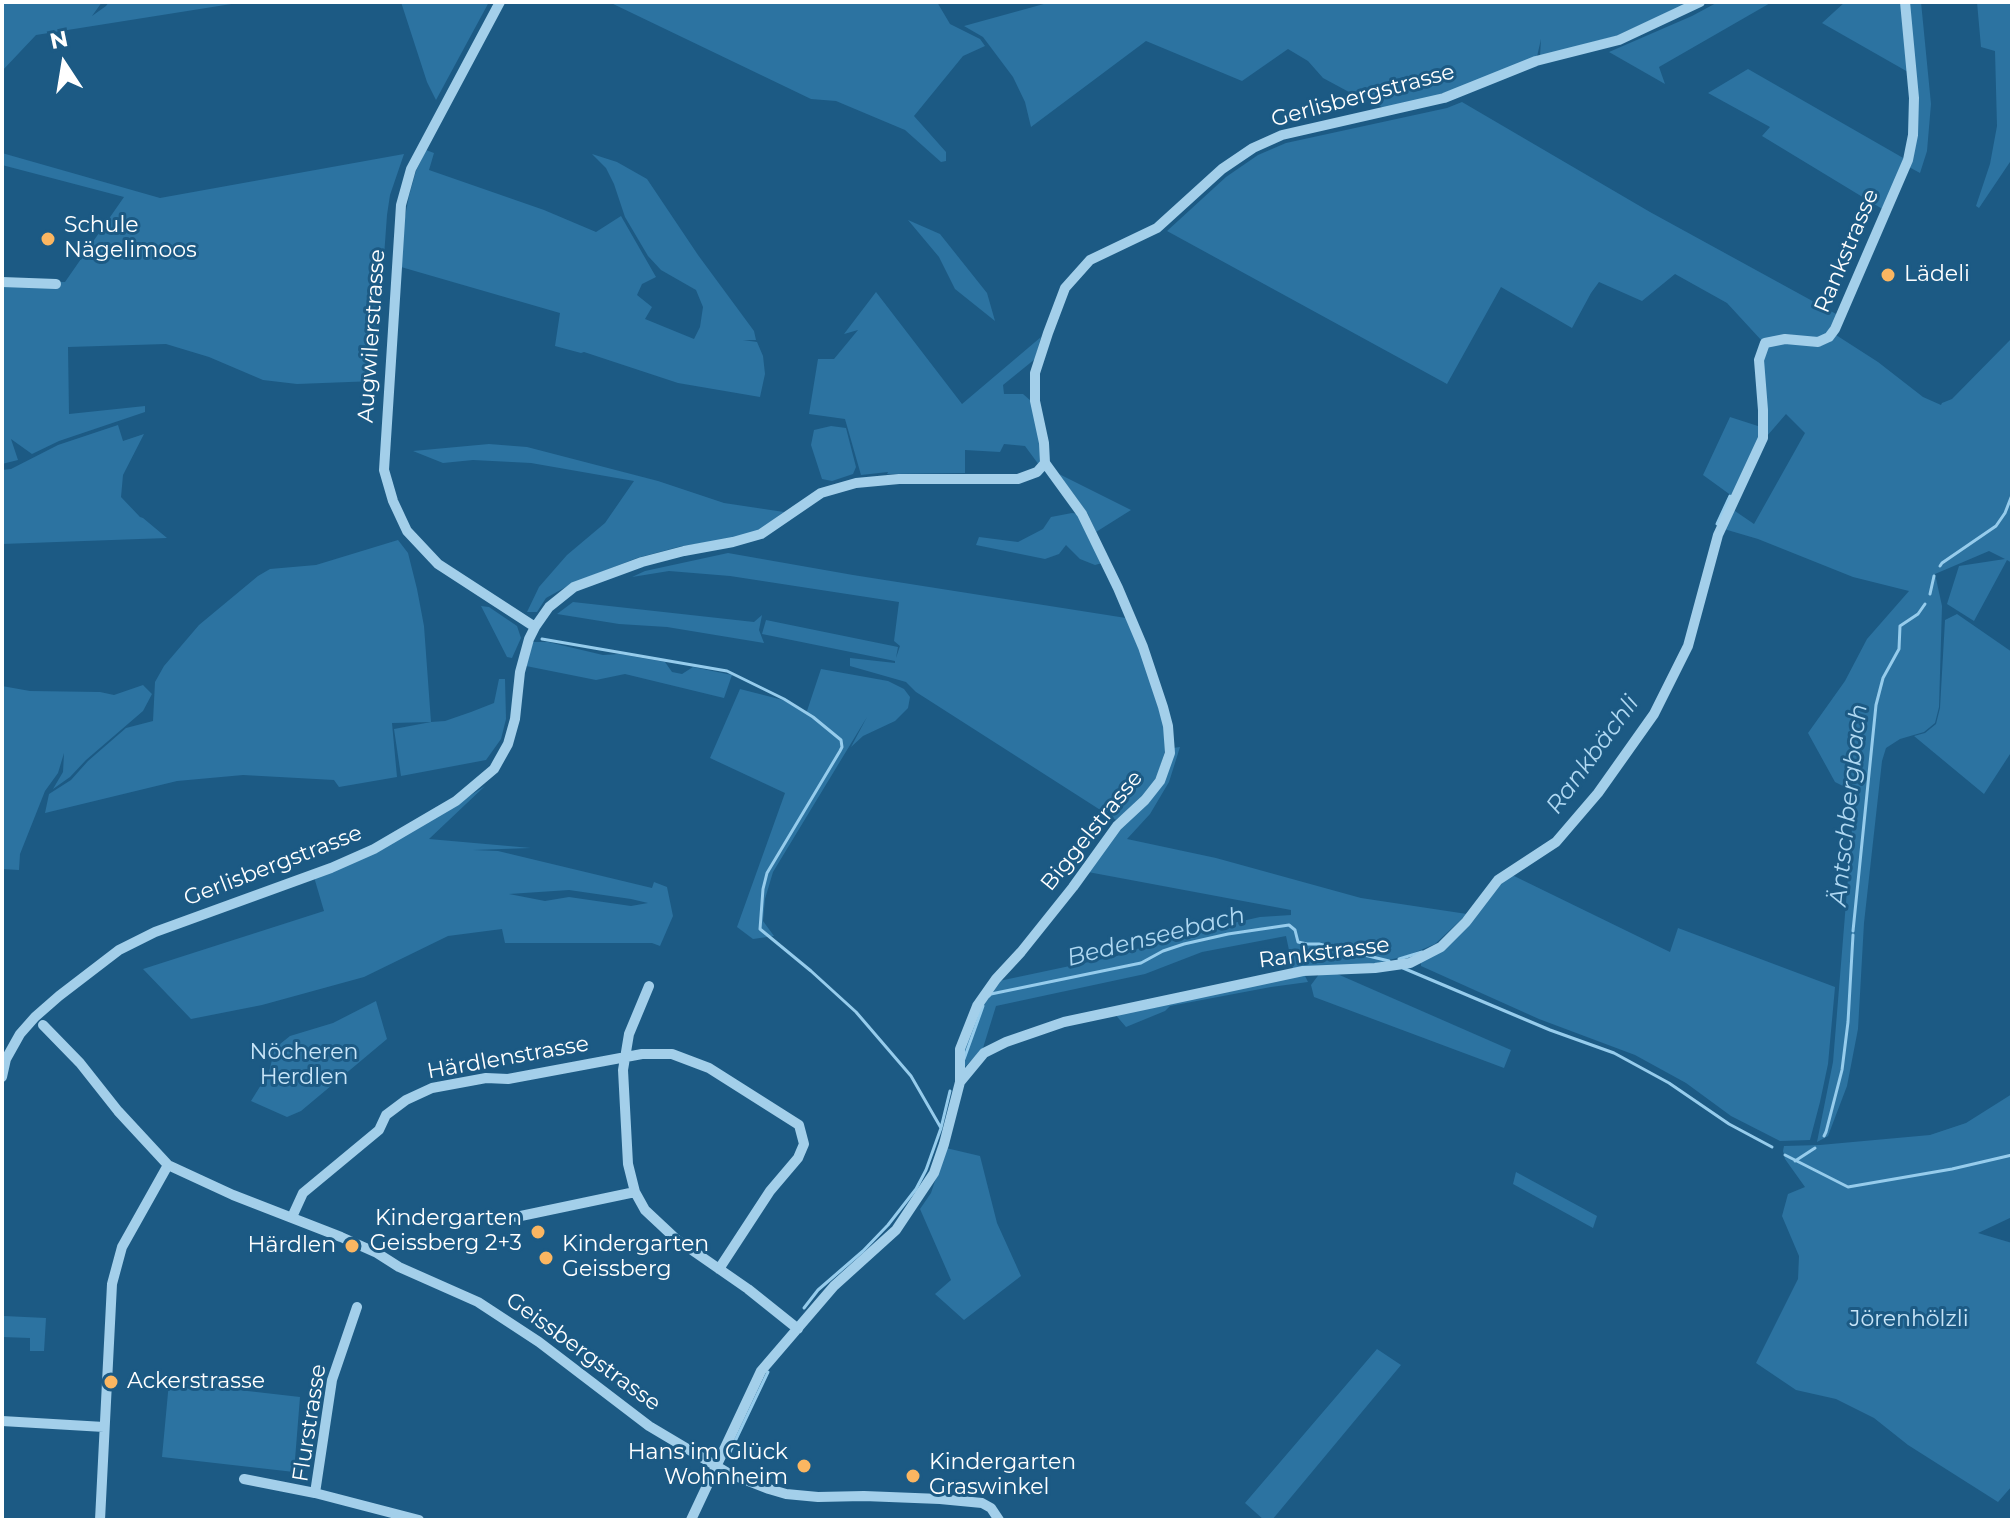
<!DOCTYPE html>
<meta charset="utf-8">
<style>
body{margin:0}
#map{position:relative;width:2014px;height:1522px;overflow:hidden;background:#1c5a84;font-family:Montserrat,sans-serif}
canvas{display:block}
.frame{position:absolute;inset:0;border:4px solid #fff;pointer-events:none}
.north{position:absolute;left:24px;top:24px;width:80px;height:80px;-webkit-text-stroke:6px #1c5a84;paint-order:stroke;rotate:348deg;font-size:22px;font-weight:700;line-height:32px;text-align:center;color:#fff}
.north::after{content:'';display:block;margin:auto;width:28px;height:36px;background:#fff;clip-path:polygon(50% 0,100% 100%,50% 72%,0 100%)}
</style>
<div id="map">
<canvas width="2014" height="1522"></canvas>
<div class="frame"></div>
<div class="north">N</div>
</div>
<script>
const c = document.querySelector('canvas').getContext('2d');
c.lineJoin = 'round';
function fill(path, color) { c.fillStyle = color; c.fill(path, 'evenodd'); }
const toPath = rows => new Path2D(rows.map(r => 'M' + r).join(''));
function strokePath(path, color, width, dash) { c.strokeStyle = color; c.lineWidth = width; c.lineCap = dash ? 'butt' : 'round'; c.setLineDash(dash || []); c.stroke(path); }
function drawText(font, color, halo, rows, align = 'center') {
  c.font = font + ' Montserrat,sans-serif'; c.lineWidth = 6; c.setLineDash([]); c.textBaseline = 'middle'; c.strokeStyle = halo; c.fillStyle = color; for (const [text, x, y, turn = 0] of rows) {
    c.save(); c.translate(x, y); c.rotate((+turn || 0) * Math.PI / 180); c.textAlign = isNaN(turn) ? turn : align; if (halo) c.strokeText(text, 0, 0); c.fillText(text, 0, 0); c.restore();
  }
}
const green = toPath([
 [2,2,102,2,92,16,106,6,109,2,244,2,36,35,2,71],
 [401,2,489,2,436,100,427,82],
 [609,2,937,2,950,24,980,39,985,46,963,56,914,116,946,152,946,161,941,162,905,130,836,101,811,99],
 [1051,2,1691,2,1616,36,1540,56,1541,39,1536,61,1388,112,1371,99,1349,92,1323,78,1308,61,1288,49,1242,81,1146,41,1031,127,1025,102,1013,77,983,37,964,26],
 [1718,2,1772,2,1659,67,1665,84,1609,52,1692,16],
 [1845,2,1902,2,1908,72,1822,23],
 [1908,2,1921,2,1931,104,1927,151,1920,173,1909,167,1916,135],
 [1977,2,2012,2,2012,159,1979,208,1976,206,1990,164,1997,126,1995,51,1981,47],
 [1748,69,1905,159,1884,210,1762,136,1770,127,1708,93],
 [1462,102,1650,212,1838,315,1827,335,1816,339,1762,341,1727,303,1675,274,1642,301,1599,282,1591,293,1572,328,1501,287,1447,384,1167,231,1226,177,1258,155,1286,143,1447,108],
 [426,150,434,153,429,170,544,210,596,232,621,216,656,277,642,284,637,295,652,307,645,319,694,339,700,327,703,307,696,290,661,270,648,256,625,217,614,184,606,168,592,154,617,162,647,179,698,255,754,331,756,340,743,340,757,342,763,356,765,374,760,397,678,383,584,352,581,353,555,346,560,313,401,267,404,222,409,196,416,171],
 [2,153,160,198,404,154,390,195,387,215,375,381,297,384,263,380,209,357,166,344,68,347,69,414,145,406,145,412,59,441,32,454,11,439,18,460,2,464,2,283,65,282,124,197,2,165],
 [908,220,940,234,987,293,995,321,955,289,939,257],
 [876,292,962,404,1041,337,1035,359,1003,385,1004,394,1023,394,1031,401,1042,443,1042,460,1039,465,1025,446,1004,444,1000,452,965,450,965,473,887,474,888,472,861,475,845,419,809,414,818,359,834,359,858,330,844,334],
 [1836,335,1878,362,1923,397,1941,405,1942,403,1952,399,2012,338,2012,563,2007,560,1974,621,1947,604,1959,566,2005,559,1989,551,1935,574,1942,606,1939,707,1935,723,1924,732,1900,739,1886,748,1882,761,1864,923,1858,1029,1847,1086,1828,1136,1817,1142,1833,1062,1855,792,1835,782,1808,733,1845,681,1867,639,1909,591,1853,577,1758,539,1724,529,1732,509,1754,524,1805,433,1786,414,1767,436,1762,361,1766,346,1786,342,1820,346,1830,342],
 [1730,417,1761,427,1760,437,1732,496,1703,475],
 [118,425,123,441,144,434,123,475,121,497,140,517,143,518,167,538,2,544,2,470,11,469,58,445],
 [831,426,846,428,856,467,853,474,832,481,822,479,811,445,814,430],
 [489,444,527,447,658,481,724,503,784,512,758,531,729,539,682,546,637,558,573,583,546,598,537,612,527,612,539,587,567,555,605,523,634,481,531,463,473,460,443,463,413,451],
 [1059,474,1131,510,1096,532,1088,514],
 [1072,513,1079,514,1102,563,1095,565,1080,559,1066,545,1059,554,1045,559,976,545,979,537,1018,542,1043,529,1051,517],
 [398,540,408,553,417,589,424,626,431,722,445,721,471,712,494,703,499,679,505,679,506,719,501,739,486,760,401,776,394,729,431,722,392,723,397,777,339,787,334,780,243,775,177,781,45,813,49,794,71,780,88,761,126,728,153,721,155,682,164,666,199,625,258,576,270,569,316,565],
 [728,553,853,575,1126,618,1139,647,1164,726,1165,751,1156,780,1142,798,1116,820,916,692,906,682,850,666,850,658,895,663,895,661,762,634,766,620,898,647,896,658,900,646,894,641,899,602,730,576,669,571,632,577,645,571],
 [573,602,754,622,762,615,759,630,764,643,667,627,619,624,557,614],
 [481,606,489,607,517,626,521,638,512,658,507,657],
 [1957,614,2012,652,2012,751,1984,794,1914,736,1925,733,1936,724,1940,708,1945,620],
 [532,642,548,642,603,655,619,654,665,662,672,672,682,674,693,667,732,675,724,698,625,674,596,680,526,666],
 [821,669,888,681,904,689,910,697,908,708,895,721,863,736,851,747,867,717,773,872,765,899,763,921,774,936,753,939,737,927,785,793,710,758,740,689,783,700,806,714],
 [143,685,152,694,143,711,86,760,70,777,53,789,63,772,64,753,58,773,45,791,20,854,19,870,2,869,2,686,30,691,100,692,114,695],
 [1180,747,1169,782,1150,814,1127,839,1216,858,1361,898,1467,914,1435,944,1409,955,1373,964,1293,969,1286,936,1202,952,1145,974,996,1006,983,1048,963,1069,964,1050,979,1007,999,981,1117,956,1171,937,1260,917,1291,915,1291,910,1088,872,1120,828,1147,802,1173,748],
 [485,786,429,839,531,848,473,850,498,851,652,888,654,882,667,887,673,916,660,946,652,943,505,943,502,929,448,936,364,977,262,1005,191,1019,143,969,324,911,314,877,457,804],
 [569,890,631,899,648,903,631,906,569,897,545,901,509,894],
 [1512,875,1670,952,1678,928,1835,987,1828,1064,1820,1102,1810,1140,1780,1141,1731,1116,1686,1083,1635,1055,1539,1019,1421,966,1421,959,1443,948,1500,882],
 [1320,973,1335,973,1511,1050,1504,1068,1314,997,1311,985],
 [1304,974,1308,982,1271,987,1170,1006,1165,1011,1126,1027,1114,1013],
 [376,1001,387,1039,301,1111,287,1117,251,1101,269,1072,275,1048,290,1036,333,1023],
 [2012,1094,2012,1217,1978,1233,2012,1243,2012,1486,1998,1502,1908,1445,1874,1418,1836,1399,1796,1390,1756,1363,1798,1279,1799,1256,1782,1216,1788,1194,1805,1187,1785,1159,1783,1151,1784,1146,1820,1145,1930,1135,1966,1123],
 [946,1148,980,1156,997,1223,1021,1276,964,1320,935,1294,951,1280,920,1209,931,1193],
 [1516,1172,1597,1216,1593,1228,1513,1184],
 [4,1316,46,1318,44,1351,30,1351,30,1338,2,1337],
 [1377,1349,1401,1365,1272,1520,1264,1520,1245,1503],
 [169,1382,300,1397,294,1472,162,1457]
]);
const stream = toPath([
 [1717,524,1730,496],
 [1940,566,1942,563,1996,526,2005,513,2012,495],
 [1930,594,1934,576],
 [542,639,727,671,784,699,813,717,841,740,842,747,840,751,767,873,763,889,760,929,811,971,856,1012,911,1076,941,1128],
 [1853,931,1876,705,1883,678,1899,649,1900,626,1918,614,1925,604],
 [1399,959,1422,952],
 [1403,968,1550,1030,1614,1053,1669,1083,1729,1124,1772,1147],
 [989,996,991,994,1141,963,1163,951,1184,944,1228,934,1289,925,1295,930,1298,942,1307,944,1319,944,1389,961],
 [964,1059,983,1006],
 [1824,1136,1826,1132,1842,1070,1848,1022,1853,935],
 [1785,1155,1848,1187,1952,1169,2012,1155],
 [1795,1161,1815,1148],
 [804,1308,818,1290,863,1251,888,1225,916,1189,926,1170,941,1128,950,1091],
 [728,1456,768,1372]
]);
const minor = toPath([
 [500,2,411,169,401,205,384,470,393,501,407,531,438,564,535,627],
 [2,282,56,284],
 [649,986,629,1034,623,1070,628,1164,635,1192,645,1210,676,1239,748,1289,798,1329],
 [43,1025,80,1063,118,1111,168,1165,233,1195,341,1237,377,1253,399,1267,478,1302,539,1342,649,1426,728,1473,769,1489,786,1494,818,1497,864,1496,940,1499,982,1503,991,1508,999,1520],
 [2,1077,6,1059,20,1034,35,1017,59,996,119,950,155,932,331,868,374,849,456,801,494,769,508,744,515,719,520,672,529,639,535,627,549,607,574,587,642,562,684,551,733,542,761,534,821,493,856,483,899,479,1018,479,1037,472,1045,463,1044,443,1035,401,1035,373,1048,333,1065,288,1090,260,1157,228,1222,169,1253,148,1282,135,1444,98,1536,61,1619,40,1700,2],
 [960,1082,960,1049,977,1006,996,979,1021,952,1073,887,1117,826,1145,800,1160,781,1170,753,1168,726,1163,707,1143,647,1118,588,1082,514,1045,463],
 [292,1217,303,1193,379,1130,386,1115,406,1100,432,1088,486,1078,508,1079,642,1054,672,1054,709,1068,799,1125,804,1144,798,1158,770,1191,719,1269],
 [516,1217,635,1192],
 [2,1421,104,1427],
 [244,1479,315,1493,419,1520],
 [315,1493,332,1380,357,1307],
 [100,1520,112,1284,122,1247,168,1165],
 [691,1520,761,1371,834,1286,896,1230,934,1173,944,1144,960,1082,984,1053,1006,1042,1064,1022,1191,995,1303,971,1375,968,1410,963,1441,947,1466,922,1498,880,1556,842,1598,793,1654,714,1688,646,1718,535,1763,438,1763,410,1759,360,1765,343,1785,339,1818,342,1829,337,1835,329,1908,160,1913,135,1914,98,1905,2]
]);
const markers = [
 [48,239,8,"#fbb661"],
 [1888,275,8,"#fbb661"],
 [538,1232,8,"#fbb661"],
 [352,1246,8,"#fbb661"],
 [546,1258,8,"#fbb661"],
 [111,1382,8,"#fbb661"],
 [804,1466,8,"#fbb661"],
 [913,1476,8,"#fbb661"]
];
const streetNames = [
 ["Gerlisbergstrasse",1363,96,-15],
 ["Rankstrasse",1847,251,-67],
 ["Augwilerstrasse",372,336,-86],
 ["Biggelstrasse",1092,831,-51],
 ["Gerlisbergstrasse",273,866,-21],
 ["Rankstrasse",1324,953,-7],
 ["Härdlenstrasse",508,1058,-10],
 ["Geissbergstrasse",583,1352,36],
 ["Flurstrasse",310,1423,-81]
];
const poiNames = [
 ["Schule",64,226],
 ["Nägelimoos",64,251],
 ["Lädeli",1904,275],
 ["Kindergarten",522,1219,"right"],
 ["Geissberg 2+3",522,1244,"right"],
 ["Kindergarten",562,1245],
 ["Geissberg",562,1270],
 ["Härdlen",336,1246,"right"],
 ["Ackerstrasse",127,1382],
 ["Hans im Glück",788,1453,"right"],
 ["Wohnheim",788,1478,"right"],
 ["Kindergarten",929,1463],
 ["Graswinkel",929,1488]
];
const parkNames = [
 ["Nöcheren",304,1053],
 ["Herdlen",304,1078],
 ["Jörenhölzli",1909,1320]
];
const waterNames = [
 ["Rankbächli",1593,755,-54],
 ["Äntschbergbach",1849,805,-84],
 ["Bedenseebach",1156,937,-14]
];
fill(green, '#2c73a1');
strokePath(stream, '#96ccec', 3);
strokePath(minor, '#a3cfea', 10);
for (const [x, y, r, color] of markers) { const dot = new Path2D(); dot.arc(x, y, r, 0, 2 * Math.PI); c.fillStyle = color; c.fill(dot); strokePath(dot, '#1c5a84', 3); }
drawText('22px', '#fff', '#1c5a84', streetNames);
drawText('22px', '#fff', '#1c5a84', poiNames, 'left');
drawText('22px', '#c8e5f8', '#1c5a84', parkNames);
drawText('italic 24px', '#afd8f2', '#1c5a84', waterNames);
</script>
